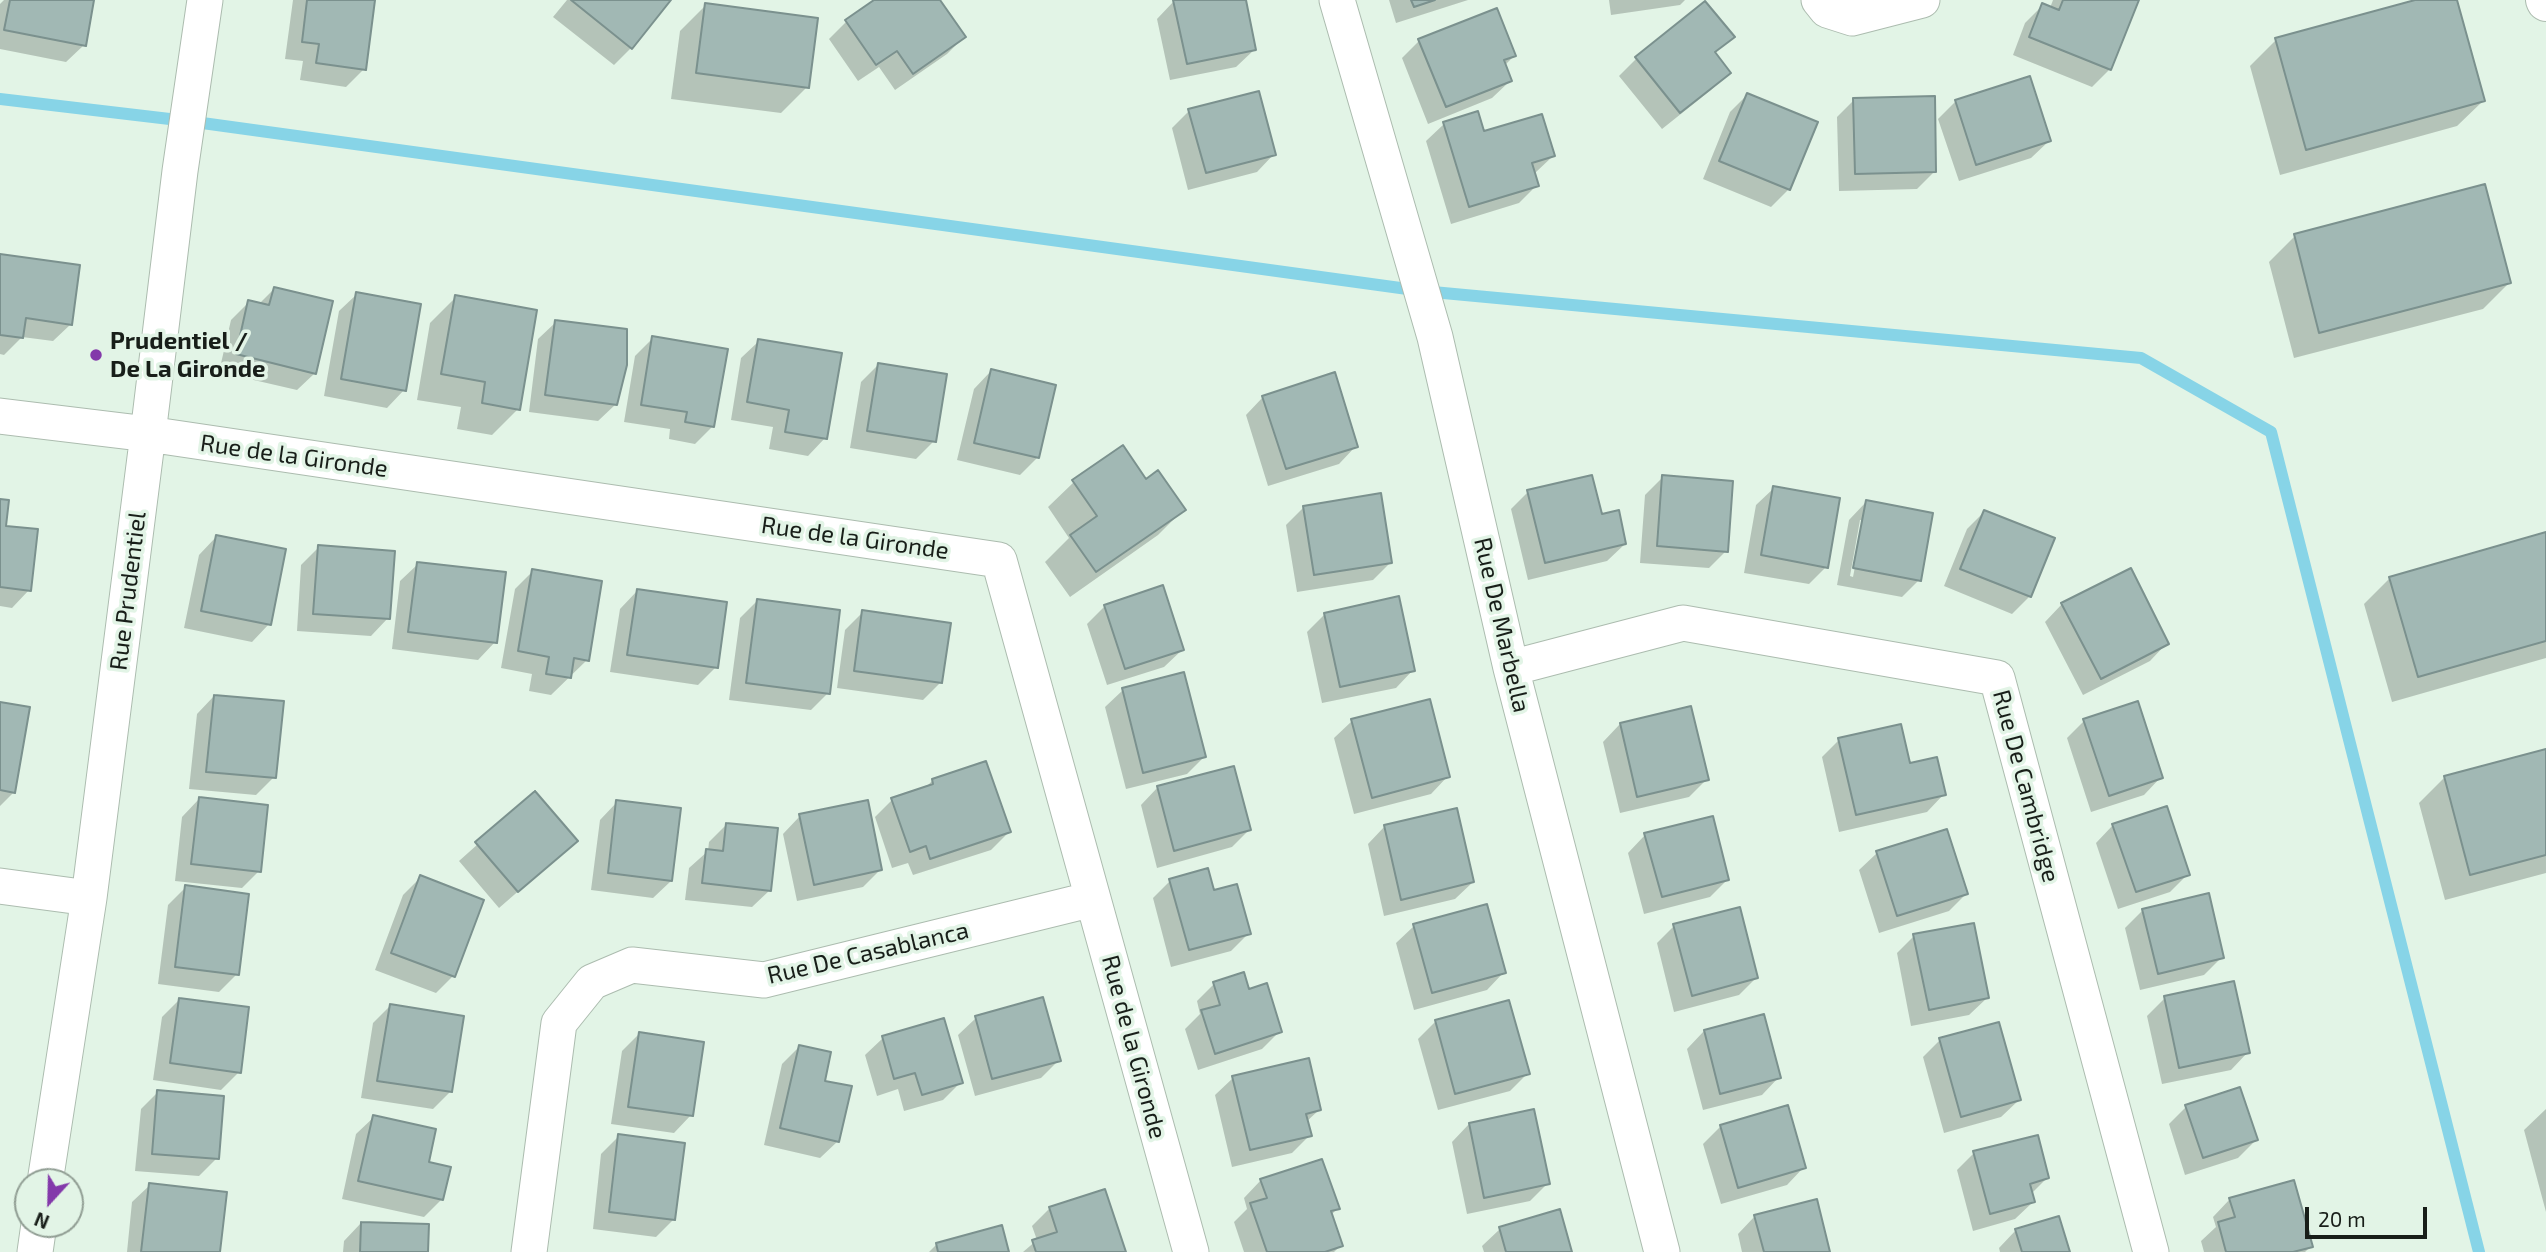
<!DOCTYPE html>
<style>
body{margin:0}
#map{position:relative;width:2546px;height:1252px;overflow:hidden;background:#e2f4e6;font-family:"Exo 2",sans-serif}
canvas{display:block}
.north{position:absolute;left:14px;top:1168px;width:70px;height:70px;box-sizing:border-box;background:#e2f4e6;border:2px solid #919e94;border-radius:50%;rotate:202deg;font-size:19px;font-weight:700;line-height:28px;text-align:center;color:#181e19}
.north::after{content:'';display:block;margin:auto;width:24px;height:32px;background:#8339aa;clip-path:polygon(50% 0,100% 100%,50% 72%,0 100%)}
.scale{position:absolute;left:2305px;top:1207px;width:122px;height:32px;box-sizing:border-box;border:4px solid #181e19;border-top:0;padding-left:9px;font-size:21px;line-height:24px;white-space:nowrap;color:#181e19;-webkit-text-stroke:5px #e2f4e6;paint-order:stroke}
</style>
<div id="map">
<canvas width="2546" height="1252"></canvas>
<div class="north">N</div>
<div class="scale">20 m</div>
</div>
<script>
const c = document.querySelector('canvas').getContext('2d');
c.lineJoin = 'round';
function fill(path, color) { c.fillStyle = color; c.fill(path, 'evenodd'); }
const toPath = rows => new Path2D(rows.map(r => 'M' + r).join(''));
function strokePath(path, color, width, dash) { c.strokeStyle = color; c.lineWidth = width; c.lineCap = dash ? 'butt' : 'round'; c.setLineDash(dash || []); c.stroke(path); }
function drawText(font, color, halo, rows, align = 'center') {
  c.font = font + ' "Exo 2",sans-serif'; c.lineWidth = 7; c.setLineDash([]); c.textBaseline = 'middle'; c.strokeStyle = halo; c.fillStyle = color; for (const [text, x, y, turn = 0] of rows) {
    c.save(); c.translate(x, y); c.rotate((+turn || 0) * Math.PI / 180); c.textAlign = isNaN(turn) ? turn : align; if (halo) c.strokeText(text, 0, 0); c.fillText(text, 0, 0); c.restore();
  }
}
const shadow = toPath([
 [4,0,93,0,84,45,66,62,0,49,0,4],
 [293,0,373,0,364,69,346,87,300,80,303,61,285,59],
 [567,0,669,0,631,48,614,65,553,17],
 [877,0,938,0,964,37,947,54,895,90,879,67,858,81,829,39,846,22],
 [1179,0,1244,0,1254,50,1236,67,1170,80,1157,19,1174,1],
 [1389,0,1468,0,1396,23],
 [1609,0,1685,0,1680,5,1611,15],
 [2053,0,2137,0,2110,69,2092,87,2013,55,2025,23,2043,5,2050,8],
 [2422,0,2455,0,2483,101,2457,126,2280,175,2250,66,2276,40],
 [1705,3,1732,37,1714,54,1729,72,1711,90,1662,129,1619,76,1636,59],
 [706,5,807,87,781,113,671,99,680,31],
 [1419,41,1514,56,1504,66,1510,81,1492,98,1428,124,1402,58],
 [1747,95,1789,189,1771,207,1703,179,1730,112],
 [1854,100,1935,171,1917,189,1839,191,1837,117],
 [1956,101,2049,141,2031,158,1959,181,1938,119],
 [1189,111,1274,154,1257,172,1188,190,1172,128],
 [1444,124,1553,156,1535,173,1537,185,1519,203,1451,224,1426,141],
 [2295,236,2509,283,2483,309,2294,358,2269,262],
 [0,256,71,324,53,341,22,337,4,355,0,354],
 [275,288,315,373,297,390,219,372,231,320,249,302,259,304],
 [357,294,404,390,387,408,324,396,339,311],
 [456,297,518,409,492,435,457,429,461,407,417,400,430,323],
 [556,322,616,404,598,421,529,412,538,339],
 [653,338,713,426,695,444,669,439,670,429,624,422,635,356],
 [759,341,825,438,808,456,769,449,773,427,731,420,741,358],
 [878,365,934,441,916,459,850,448,861,382],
 [991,371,1038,457,1020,475,957,460,974,389],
 [1263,397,1356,446,1339,464,1268,486,1246,415],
 [1663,477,1726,551,1709,568,1640,563,1645,495],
 [1146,481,1183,510,1158,535,1070,597,1045,562,1069,538,1048,507,1074,482],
 [1774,488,1826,567,1809,584,1744,573,1756,505],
 [1528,492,1600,516,1625,544,1607,561,1528,580,1511,509],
 [0,501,4,527,29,590,12,608,0,606],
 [1866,502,1919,580,1902,597,1837,585,1849,520],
 [1860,520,1864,520,1853,577,1850,576],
 [1304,507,1390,563,1373,580,1297,592,1286,525],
 [1984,512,2030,596,2012,614,1944,586,1967,529],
 [2546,534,2546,658,2392,702,2364,604,2390,578],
 [216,537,269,624,252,642,184,628,199,555],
 [319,547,388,618,371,636,297,631,301,565],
 [418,564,495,642,478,660,392,649,400,581],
 [533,571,587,660,551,695,529,691,532,674,501,668,515,589],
 [637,591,716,667,698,685,610,672,620,609],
 [757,601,828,693,811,710,729,700,740,618],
 [2062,604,2167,643,2150,661,2083,695,2045,622],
 [1105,606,1182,650,1164,667,1107,685,1087,624],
 [863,612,941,682,923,700,837,688,845,630],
 [1325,614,1413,670,1396,688,1322,703,1307,632],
 [1123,690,1204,757,1187,774,1126,789,1105,707],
 [214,696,274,777,256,795,189,789,197,714],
 [0,703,14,792,0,806],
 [1352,721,1448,776,1431,794,1354,814,1334,738],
 [2084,721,2161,777,2144,795,2091,812,2067,738],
 [1620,724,1707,779,1689,797,1620,813,1603,742],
 [1839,740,1909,765,1944,794,1927,812,1839,832,1822,757],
 [2546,751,2546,873,2445,900,2419,803,2445,777],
 [933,780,1009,832,991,850,913,875,908,863,892,868,875,817,892,800,924,789],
 [1158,787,1249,830,1232,847,1157,868,1141,805],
 [535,793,576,841,499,908,459,861],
 [199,799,259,871,242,888,175,881,182,817],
 [617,802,671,881,653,898,591,890,600,820],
 [800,816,880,870,863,887,797,901,783,834],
 [727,824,770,890,752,907,685,900,689,868,708,851,709,842],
 [2113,825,2188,874,2170,892,2118,909,2096,843],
 [1385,826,1473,882,1455,899,1384,916,1368,844],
 [1645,835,1727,880,1710,897,1644,914,1628,853],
 [1877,853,1966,894,1949,911,1879,933,1859,870],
 [421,877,453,976,436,993,375,970,403,895],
 [1170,881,1212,892,1249,933,1231,951,1171,967,1153,898],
 [186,887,237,974,219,992,158,984,168,905],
 [2143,910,2222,957,2204,975,2140,990,2125,928],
 [1414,926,1504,972,1487,990,1414,1010,1396,943],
 [1674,926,1756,978,1739,995,1674,1012,1657,943],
 [1914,936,1987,998,1969,1015,1911,1026,1897,953],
 [1214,984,1280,1031,1262,1049,1198,1070,1185,1029,1200,1014,1197,1001],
 [2165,998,2248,1052,2231,1070,2162,1084,2147,1016],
 [179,1000,239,1072,221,1090,153,1080,162,1017],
 [390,1006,451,1091,433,1109,361,1098,373,1023],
 [976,1018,1059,1060,1041,1078,975,1096,958,1035],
 [1436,1021,1528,1073,1510,1091,1438,1110,1418,1039],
 [1704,1031,1779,1077,1762,1095,1703,1110,1687,1049],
 [640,1033,691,1115,674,1133,611,1124,622,1051],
 [883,1038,961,1082,943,1100,904,1111,898,1089,877,1096,865,1055],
 [1940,1040,2019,1100,2001,1117,1944,1133,1923,1057],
 [799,1047,823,1082,838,1141,820,1158,764,1145,782,1064],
 [1233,1078,1319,1110,1306,1122,1310,1135,1292,1153,1232,1167,1215,1095],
 [158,1092,217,1158,199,1176,135,1171,141,1109],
 [2186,1107,2256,1140,2238,1158,2185,1175,2169,1124],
 [2546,1109,2546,1212,2524,1130],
 [374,1117,427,1163,442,1199,424,1217,342,1199,356,1134],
 [1469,1124,1548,1183,1530,1201,1467,1214,1452,1142],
 [1721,1126,1804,1167,1787,1185,1721,1204,1703,1144],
 [619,1136,674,1219,656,1237,593,1229,601,1154],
 [1974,1153,2047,1178,2031,1194,2033,1202,2015,1219,1973,1231,1957,1170],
 [1261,1180,1338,1208,1331,1215,1341,1245,1334,1252,1244,1252,1234,1222,1247,1209,1244,1198],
 [150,1185,219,1252,127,1252,132,1202],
 [2230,1199,2311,1246,2305,1252,2204,1252,2201,1241,2216,1227,2213,1217],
 [1050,1208,1124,1252,1023,1252,1037,1240,1032,1226],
 [1755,1216,1828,1252,1742,1252,1738,1234],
 [361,1223,427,1252,343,1252,344,1241],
 [1500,1229,1571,1252,1484,1252,1482,1246],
 [2016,1230,2068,1252,2000,1252,1999,1248],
 [937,1244,1007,1252,929,1252]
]);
const stream = toPath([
 [0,99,195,122,1422,291,2141,358,2271,432,2479,1252]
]);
const building = toPath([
 [10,0,94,0,86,46,4,30,10,0],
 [307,0,375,0,366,70,316,63,319,44,302,42,307,0],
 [571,0,671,0,632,49,571,0],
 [874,0,940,0,966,37,913,74,897,51,876,65,845,20,874,0],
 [1173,0,1246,0,1256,50,1187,64,1173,0],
 [1411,0,1435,0,1414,7,1411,0],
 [2063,0,2139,0,2111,70,2029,37,2042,3,2059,10,2063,0],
 [2415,0,2457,0,2485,101,2306,150,2275,38,2415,0],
 [1705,1,1735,37,1715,52,1731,73,1680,113,1635,57,1705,1],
 [705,3,818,18,809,88,696,73,705,3],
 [1497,8,1516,56,1504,60,1512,81,1446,107,1418,39,1497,8],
 [2030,76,2051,141,1976,165,1955,100,2030,76],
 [1259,91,1276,155,1206,173,1188,109,1259,91],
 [1747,93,1818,122,1790,190,1719,161,1747,93],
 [1935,96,1936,172,1855,174,1853,98,1935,96],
 [1478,111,1484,131,1542,114,1555,156,1532,163,1539,186,1469,207,1443,122,1478,111],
 [2485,184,2511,283,2319,333,2294,234,2485,184],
 [0,254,80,265,72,325,26,318,23,338,0,335,0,254],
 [274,287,333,301,316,374,236,354,248,300,269,305,274,287],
 [356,292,421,304,406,391,341,379,356,292],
 [455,295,537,310,520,410,482,403,485,382,441,374,455,295],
 [555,320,627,329,627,365,617,405,545,395,555,320],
 [652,336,728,349,714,427,685,422,687,412,641,405,652,336],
 [758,339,842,353,827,439,785,432,789,410,747,402,758,339],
 [878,363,947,374,936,442,867,431,878,363],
 [991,369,1056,385,1039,458,974,443,991,369],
 [1335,372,1358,447,1286,469,1262,396,1335,372],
 [1123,445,1146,479,1158,470,1186,510,1096,572,1070,535,1097,516,1072,480,1123,445],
 [1592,475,1602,514,1619,510,1626,544,1545,563,1527,490,1592,475],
 [1662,475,1733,481,1728,552,1657,546,1662,475],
 [1773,486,1840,498,1828,568,1761,555,1773,486],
 [1381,493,1392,563,1314,575,1303,506,1381,493],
 [0,499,9,500,6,526,38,529,31,591,0,587,0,499],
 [1866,500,1933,513,1921,581,1853,568,1866,500],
 [1984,510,2055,538,2031,597,1960,569,1984,510],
 [2546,532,2546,641,2418,677,2389,577,2546,532],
 [216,535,286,549,271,625,201,611,216,535],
 [318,545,395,551,390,619,313,614,318,545],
 [417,562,506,572,497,643,408,632,417,562],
 [2131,568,2169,644,2101,679,2061,603,2131,568],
 [532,569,602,581,589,661,574,658,571,678,546,674,549,657,518,651,532,569],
 [1163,585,1184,650,1125,669,1104,605,1163,585],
 [637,589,727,602,718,668,627,655,637,589],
 [1399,596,1415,671,1340,687,1324,613,1399,596],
 [757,599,840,610,830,694,746,683,757,599],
 [862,610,951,623,942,683,854,671,862,610],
 [1184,672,1206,757,1143,773,1122,688,1184,672],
 [214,695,284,701,276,778,206,772,214,695],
 [1430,699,1450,777,1372,798,1351,719,1430,699],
 [2138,701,2163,778,2109,796,2083,719,2138,701],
 [0,702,30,707,15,793,0,790,0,702],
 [1691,706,1709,780,1637,797,1620,723,1691,706],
 [1901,724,1910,763,1937,757,1946,795,1856,815,1838,738,1901,724],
 [2546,749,2546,855,2470,875,2444,776,2546,749],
 [986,761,1011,832,930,859,926,846,910,852,891,798,933,784,932,779,986,761],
 [1234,766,1251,830,1174,851,1157,786,1234,766],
 [535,791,578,841,518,892,475,842,535,791],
 [199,797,268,805,261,872,191,864,199,797],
 [616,800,681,808,672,881,608,873,616,800],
 [868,800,882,870,814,885,799,814,868,800],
 [2167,806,2190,875,2136,892,2112,824,2167,806],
 [1457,808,1474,882,1401,900,1384,825,1457,808],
 [1713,816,1729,880,1662,897,1644,833,1713,816],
 [726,823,778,828,771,891,702,883,706,849,723,851,726,823],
 [1947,829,1968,894,1897,916,1876,851,1947,829],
 [1208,868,1214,890,1237,884,1251,934,1189,950,1169,879,1208,868],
 [420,875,484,900,455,977,391,953,420,875],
 [185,885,249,894,239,975,175,967,185,885],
 [2209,893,2224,958,2158,974,2142,909,2209,893],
 [1487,904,1506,973,1432,993,1413,924,1487,904],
 [1740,907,1758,978,1692,996,1673,924,1740,907],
 [1974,923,1989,998,1929,1010,1913,934,1974,923],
 [1244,972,1249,989,1267,983,1282,1032,1215,1054,1201,1010,1220,1005,1213,982,1244,972],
 [2234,981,2250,1053,2179,1068,2164,996,2234,981],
 [1043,997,1061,1061,992,1079,975,1016,1043,997],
 [179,998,249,1007,241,1073,170,1063,179,998],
 [1509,1000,1530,1074,1455,1094,1435,1020,1509,1000],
 [390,1004,464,1016,452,1092,377,1081,390,1004],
 [1764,1014,1781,1078,1720,1094,1704,1030,1764,1014],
 [944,1018,963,1083,922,1095,915,1073,894,1079,882,1036,944,1018],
 [1999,1022,2021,1100,1961,1117,1939,1038,1999,1022],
 [639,1032,704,1042,693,1116,628,1107,639,1032],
 [799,1045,831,1052,825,1081,852,1086,839,1142,780,1128,799,1045],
 [1309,1058,1321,1110,1306,1114,1312,1136,1250,1150,1232,1076,1309,1058],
 [2240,1087,2258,1140,2203,1158,2185,1105,2240,1087],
 [157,1090,224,1096,219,1159,152,1154,157,1090],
 [1788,1105,1806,1168,1738,1188,1720,1125,1788,1105],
 [1534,1109,1550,1184,1484,1198,1469,1123,1534,1109],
 [373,1115,436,1129,429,1162,451,1167,443,1200,358,1181,373,1115],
 [618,1134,685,1143,675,1220,609,1212,618,1134],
 [2038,1135,2049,1178,2030,1184,2035,1202,1990,1214,1973,1151,2038,1135],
 [1322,1159,1340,1209,1331,1211,1343,1246,1325,1252,1267,1252,1250,1203,1267,1198,1260,1179,1322,1159],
 [2294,1180,2313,1247,2293,1252,2226,1252,2218,1222,2235,1217,2229,1198,2294,1180],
 [149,1183,227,1192,220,1252,141,1252,149,1183],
 [1105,1189,1126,1252,1036,1252,1032,1240,1057,1232,1049,1207,1105,1189],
 [1817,1199,1830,1252,1764,1252,1754,1215,1817,1199],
 [1560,1209,1572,1252,1506,1252,1499,1227,1560,1209],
 [2059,1216,2070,1252,2022,1252,2015,1229,2059,1216],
 [361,1222,429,1224,428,1252,360,1252,361,1222],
 [1002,1225,1009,1252,938,1252,936,1243,1002,1225]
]);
const street = toPath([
 [1337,0,1435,337,1511,668,1662,1252],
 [1819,0,1827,10,1852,18,1922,0],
 [0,416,148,434,999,560,1191,1252],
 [1511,668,1683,623,1997,678,2151,1252],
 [0,886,89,898],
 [45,1182,89,898,148,434,180,171,205,0],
 [35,1252,39,1224],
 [529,1252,559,1023,592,982,632,965,764,980,1093,899]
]);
const secondary = toPath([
 [2545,0,2546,2]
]);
const markers = [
 [96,355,7,"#8339aa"]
];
const poiNames = [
 ["Prudentiel /",110,341],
 ["De La Gironde",110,369]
];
const streetNames = [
 ["Rue de la Gironde",294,456,8],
 ["Rue de la Gironde",855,538,8],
 ["Rue Prudentiel",128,591,-83],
 ["Rue De Marbella",1502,625,77],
 ["Rue De Cambridge",2026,786,75],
 ["Rue De Casablanca",868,953,-13],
 ["Rue de la Gironde",1134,1047,75]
];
fill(shadow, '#0003');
strokePath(stream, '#87d4e7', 12);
fill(building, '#a1b8b4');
strokePath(building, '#7b918e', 2);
strokePath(street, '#acbcaf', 37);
strokePath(secondary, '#acbcaf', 40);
strokePath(street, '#fff', 35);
strokePath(secondary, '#fff', 38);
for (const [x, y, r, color] of markers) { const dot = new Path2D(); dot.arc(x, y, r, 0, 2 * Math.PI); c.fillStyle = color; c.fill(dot); strokePath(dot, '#e2f4e6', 2.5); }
drawText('bold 24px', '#181e19', '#e2f4e6', poiNames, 'left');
drawText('24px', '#181e19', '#e2f4e6', streetNames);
</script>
